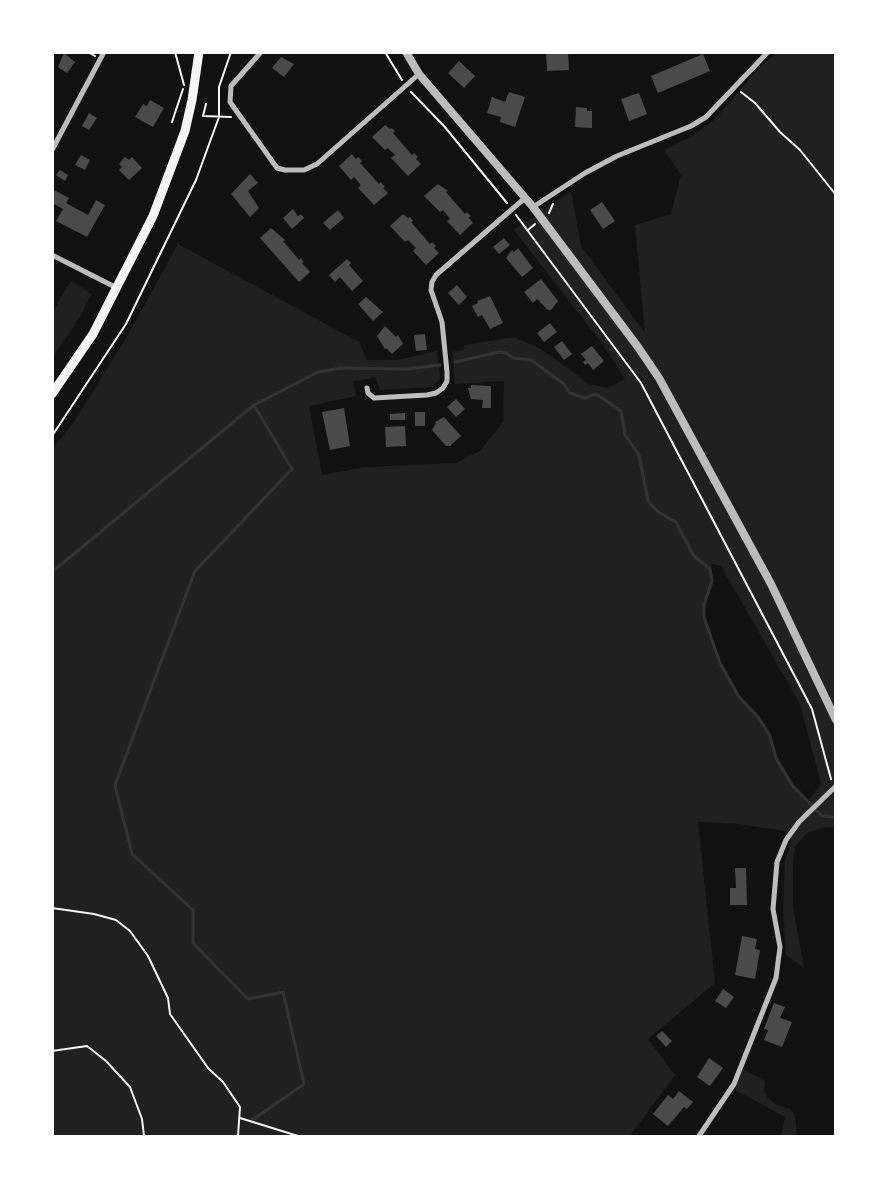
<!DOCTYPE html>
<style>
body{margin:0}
#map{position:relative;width:888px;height:1189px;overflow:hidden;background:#111;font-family:"Space Grotesk",sans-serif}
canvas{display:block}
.frame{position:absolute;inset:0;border:54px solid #fff;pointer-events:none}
</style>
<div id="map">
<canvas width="888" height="1189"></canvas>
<div class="frame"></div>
</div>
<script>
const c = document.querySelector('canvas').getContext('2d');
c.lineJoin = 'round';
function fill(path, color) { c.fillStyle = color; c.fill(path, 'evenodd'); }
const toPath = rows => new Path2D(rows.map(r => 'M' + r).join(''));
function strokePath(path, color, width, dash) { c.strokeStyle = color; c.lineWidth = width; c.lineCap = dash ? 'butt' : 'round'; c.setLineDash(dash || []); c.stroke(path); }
const green = toPath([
 [778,53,835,53,836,827,824,827,807,833,796,846,793,859,793,907,804,968,786,955,783,907,785,861,791,840,784,831,739,824,698,822,715,983,648,1039,675,1075,630,1136,53,1136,52,449,74,422,129,333,178,244,359,342,367,360,397,360,437,351,440,379,431,387,380,390,375,377,353,382,356,396,309,406,322,475,366,467,456,463,481,450,503,422,504,381,455,384,452,352,464,350,464,345,514,337,541,349,589,384,608,388,625,379,603,345,514,230,571,191,581,246,645,333,635,225,671,214,681,175,664,150,691,137,715,119,763,64],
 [712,564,721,566,800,704,821,784,808,801,792,785,776,758,770,736,759,718,739,697,720,663,704,617,704,605,712,581,710,569],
 [71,281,92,294,75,325,53,357,53,311],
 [743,1069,765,1081,764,1090,768,1098,777,1105,790,1109,795,1115,797,1136,781,1136,785,1117,733,1089]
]);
const stream = toPath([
 [455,362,499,352,506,353,513,358,531,360,564,384,570,393,585,398,596,394,621,411,625,435,639,455,648,501,658,512,676,522,693,555,710,569,712,581,704,605,704,617,720,663,739,697,759,718,770,736,776,758,792,785,822,816,836,817],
 [52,572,254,405,318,372,341,368,407,369,440,365],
 [251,1121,304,1084,283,992,248,999,193,943,193,910,132,854,115,785,195,571,292,469,254,405]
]);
const building = toPath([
 [568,52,569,70,547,71,546,53],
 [64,53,75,62,67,73,58,67],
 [703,54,710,71,658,93,651,76],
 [281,57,294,64,284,77,272,68],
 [459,61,475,76,464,88,448,73],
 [509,92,525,97,515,127,500,122,501,117,487,113,492,97,505,102],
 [639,93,647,114,629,121,621,99],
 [150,100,164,108,153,127,135,117,143,104,147,106],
 [576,107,587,108,587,111,592,111,592,128,575,127],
 [89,113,97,118,89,130,82,126],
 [385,125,390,129,392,128,395,131,393,133,412,155,414,153,418,157,416,159,421,164,408,176,391,158,395,155,388,148,385,150,372,137],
 [352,154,356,159,358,157,362,161,360,163,379,184,381,182,385,187,383,188,388,193,374,205,358,188,361,185,354,177,351,180,339,166],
 [81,155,90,160,85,170,75,165],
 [125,157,129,160,132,157,142,168,129,180,119,170,122,167,119,164],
 [60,170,68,175,65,181,56,175],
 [250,174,258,183,248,191,259,208,250,217,231,194],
 [438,184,448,191,446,192,465,214,467,212,471,216,469,218,473,223,460,235,447,221,450,219,443,210,440,212,424,196],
 [54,190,69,198,66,203,88,215,96,200,105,205,87,237,56,221,63,209,52,203],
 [602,202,615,221,603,229,590,210],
 [293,209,298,216,301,214,304,218,292,229,283,218],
 [338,210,344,218,330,230,323,223],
 [403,214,408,218,410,217,413,221,411,222,430,244,432,242,436,246,434,248,439,253,426,265,413,251,416,248,408,240,405,242,390,226],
 [271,228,285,240,283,241,299,260,301,258,304,262,302,263,310,272,299,282,260,238],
 [504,238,510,245,499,254,493,247],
 [518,248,533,268,522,277,506,258,512,250,514,252],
 [347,259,351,263,349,265,363,281,352,291,340,277,335,282,329,275],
 [541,279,558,301,551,310,548,310,537,299,533,303,524,292],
 [457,285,467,297,459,305,448,293],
 [490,296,503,323,490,329,482,315,478,317,472,306,478,303,477,301],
 [366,297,383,312,373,321,358,304],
 [550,323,557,332,544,342,537,333],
 [385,326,396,337,398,335,403,344,392,354,386,348,385,349,377,336],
 [425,334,427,350,416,351,414,335],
 [562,341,572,354,564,360,554,347],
 [592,346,604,361,593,370,588,363,585,365,583,362,586,360,581,354],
 [471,385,491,386,491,408,482,408,483,400,471,399,468,388,471,388],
 [456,399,465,409,456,417,447,407],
 [344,408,350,446,330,450,322,412],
 [415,412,425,412,425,426,415,426],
 [405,413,405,420,390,420,390,414],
 [444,417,461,436,450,446,446,446,432,430,436,423,435,422],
 [405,426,406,446,386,447,385,427],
 [735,868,746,868,747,905,730,905,730,888,736,888],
 [742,936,757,939,755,949,760,950,755,979,735,975],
 [723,989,734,997,726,1008,715,1001],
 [774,1003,785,1007,780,1018,792,1022,782,1047,764,1040,768,1030,764,1029],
 [662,1031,672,1041,666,1047,656,1036],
 [709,1058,723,1068,710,1086,697,1077],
 [679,1091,693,1102,687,1109,684,1107,668,1126,653,1114,668,1095,673,1099]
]);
const path = toPath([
 [88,52,95,56],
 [175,52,184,85],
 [385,52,402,80],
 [411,92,444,126,507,203],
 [741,92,755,103,780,132,800,150,836,195],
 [206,104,203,116,231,117],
 [172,122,183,89],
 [549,213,553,204],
 [516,215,641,383,812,709,831,779],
 [528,230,535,224],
 [52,436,126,324,196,180,219,117,219,87,231,52],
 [52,908,94,914,116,920,130,931,148,956,168,998,170,1014,208,1068,223,1082,240,1107,238,1136],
 [52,1051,87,1046,106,1061,130,1087,142,1119,144,1136],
 [240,1118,298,1136]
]);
const minor = toPath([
 [261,52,231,86,230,102,277,168,285,170,304,170,317,164,419,74],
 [52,150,104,52],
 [533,207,585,173,617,156,691,126,706,117,768,52],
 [52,255,117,288],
 [367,388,368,393,374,398,427,395,436,393,443,388,447,381,447,372,442,322,431,290,432,282,436,275,525,198],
 [699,1136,734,1084,776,978,780,947,773,909,777,862,786,840,799,822,836,786]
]);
const tertiary = toPath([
 [406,52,419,74,533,207,638,347,659,378,771,584,836,720]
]);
const secondary = toPath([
 [52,394,93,334,153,216,185,131,192,100,199,52]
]);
fill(green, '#202020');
strokePath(stream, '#333', 3);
fill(building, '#4a4a4a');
strokePath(path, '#f5f5f5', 2);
strokePath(minor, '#bcbcbc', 5);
strokePath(tertiary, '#bcbcbc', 8);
strokePath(secondary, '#f5f5f5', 9);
</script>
